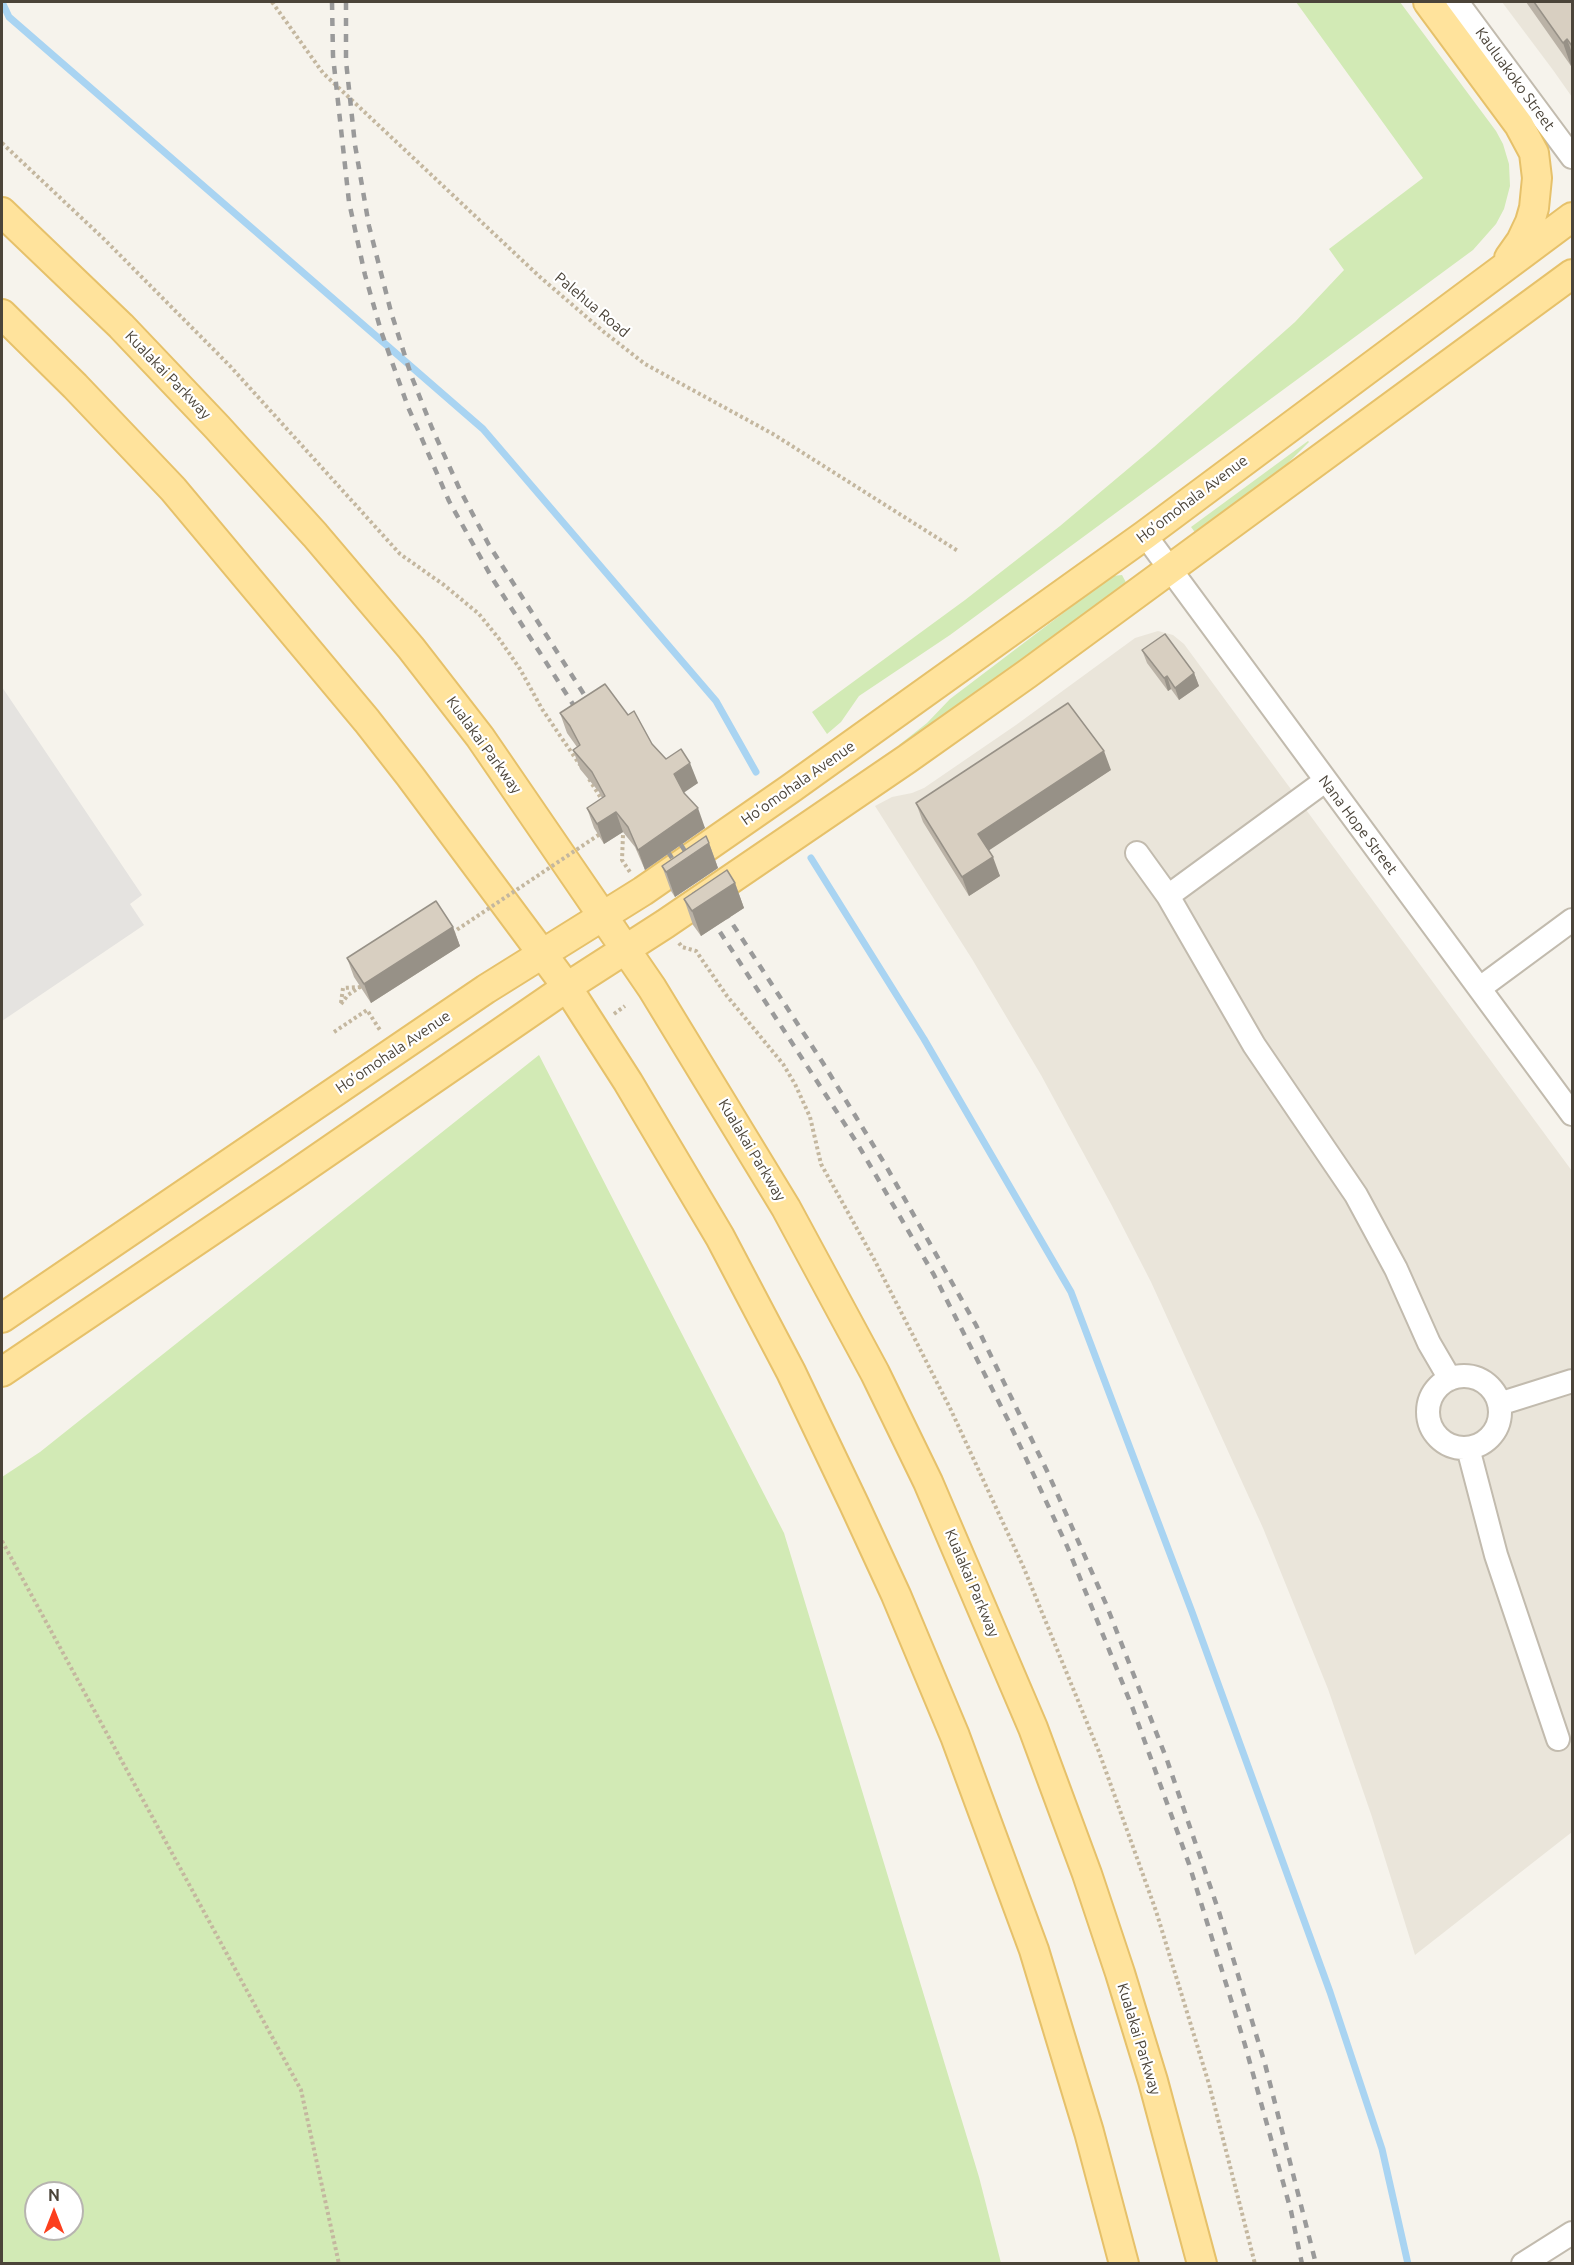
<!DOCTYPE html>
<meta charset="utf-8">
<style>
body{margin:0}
#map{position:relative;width:1574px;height:2265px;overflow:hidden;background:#f6f3ec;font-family:Ubuntu,sans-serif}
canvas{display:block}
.frame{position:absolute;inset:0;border:3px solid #4b4439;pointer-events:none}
.north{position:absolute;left:24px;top:2181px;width:60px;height:60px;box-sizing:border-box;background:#fff;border:2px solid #b7b4b0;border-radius:50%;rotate:0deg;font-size:16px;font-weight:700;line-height:24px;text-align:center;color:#4b4439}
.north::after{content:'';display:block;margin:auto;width:21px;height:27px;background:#fc3f1d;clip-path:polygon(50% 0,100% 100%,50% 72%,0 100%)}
</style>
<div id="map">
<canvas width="1574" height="2265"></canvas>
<div class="frame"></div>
<div class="north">N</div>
</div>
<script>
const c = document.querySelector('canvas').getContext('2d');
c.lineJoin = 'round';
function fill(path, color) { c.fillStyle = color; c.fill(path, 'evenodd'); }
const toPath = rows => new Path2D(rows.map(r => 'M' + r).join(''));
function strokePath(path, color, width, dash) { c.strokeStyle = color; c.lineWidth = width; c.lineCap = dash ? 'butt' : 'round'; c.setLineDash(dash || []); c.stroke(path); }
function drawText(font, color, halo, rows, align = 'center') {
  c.font = font + ' Ubuntu,sans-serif'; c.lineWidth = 4.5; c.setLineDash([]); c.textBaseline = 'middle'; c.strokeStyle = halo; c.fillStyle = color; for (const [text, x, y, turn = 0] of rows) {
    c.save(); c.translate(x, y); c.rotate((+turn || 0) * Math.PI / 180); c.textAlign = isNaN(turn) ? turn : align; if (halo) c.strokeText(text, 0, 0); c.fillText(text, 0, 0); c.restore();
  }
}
const residential = toPath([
 [1502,2,1572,2,1572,97,1553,70],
 [1158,631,1173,635,1184,644,1572,1171,1572,1832,1415,1955,1372,1817,1328,1689,1263,1528,1151,1282,1111,1204,1041,1075,972,959,875,806,892,797,912,793,924,788,1016,725,1135,638]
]);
const green = toPath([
 [1296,2,1400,2,1496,131,1503,144,1509,164,1510,186,1504,209,1496,224,1473,250,950,635,859,696,841,722,827,734,812,712,965,600,1060,526,1154,447,1295,322,1344,270,1329,249,1423,178],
 [1308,441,1309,442,1278,473,1197,535,1191,527],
 [1122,575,1129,588,905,750,899,745,927,723,950,699,1112,576],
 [539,1055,784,1533,979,2177,1001,2263,2,2263,2,1477,40,1452],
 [36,2193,72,2193,72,2229,36,2229]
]);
const parking = toPath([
 [2,687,142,895,130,904,144,925,2,1021]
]);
const stream = toPath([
 [2,2,9,17,483,429,716,701,756,772],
 [811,858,924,1039,1071,1292,1192,1612,1330,1992,1382,2149,1408,2264]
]);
const path = toPath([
 [272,2,323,73,540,277,604,332,645,364,773,434,958,551],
 [2,143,105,240,230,366,400,554,444,585,479,614,500,640,520,669,542,709,580,765],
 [589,779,604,803],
 [620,830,623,835,622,860,630,872],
 [679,943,682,947,696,951,727,996,783,1064,795,1084,810,1117,821,1164,875,1261,950,1408,1023,1566,1099,1752,1156,1911,1209,2084,1255,2264],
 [341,1003,343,988,360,987],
 [341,1004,348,995,363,985],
 [614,1014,625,1006],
 [334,1032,367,1010,380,1030],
 [2,1541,301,2090,339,2264]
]);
const minor = toPath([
 [1457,2,1572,157],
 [1145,535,1572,1114],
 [1137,853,1168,896,1254,1045,1356,1195,1396,1269,1429,1343,1450,1379],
 [1168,896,1325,781],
 [1480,988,1572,920],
 '1428 1412a36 36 0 1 1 72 0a36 36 0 1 1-72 0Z',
 [1499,1404,1572,1381],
 [1468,1448,1496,1555,1558,1739],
 [1523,2264,1572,2233]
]);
const major = toPath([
 [1428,2,1519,125,1534,153,1537,178,1534,208,1530,222,1521,241,1509,258],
 [2,212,121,326,217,427,315,535,411,648,480,737,652,988,786,1208,875,1373,928,1482,1033,1728,1087,1874,1120,1973,1153,2081,1202,2264],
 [2,314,75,386,173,489,367,721,410,776,567,987,628,1082,720,1237,791,1372,854,1504,896,1595,955,1736,1034,1950,1089,2132,1124,2264],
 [2,1318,486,989,643,891,790,789,1145,535,1572,217],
 [2,1372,288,1179,567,987,665,924,907,759,1027,674,1572,274]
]);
const rail = toPath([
 [332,2,333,56,349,202,365,275,381,331,408,407,449,501,492,578,583,720],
 [346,2,346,61,355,145,369,226,391,312,411,375,432,428,460,490,489,545,594,710],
 [672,831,823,1063,886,1166,976,1325,1048,1473,1106,1604,1167,1760,1219,1912,1265,2064,1316,2264],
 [659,838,857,1143,934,1275,1008,1420,1067,1546,1133,1709,1189,1864,1245,2045,1291,2211,1302,2264]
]);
const pathBridge = toPath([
 [452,933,600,834]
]);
const wall = toPath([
 [1526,2,1572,2,1572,65,1571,66],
 [1142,650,1194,673,1199,686,1179,700,1171,689,1168,691,1147,663],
 [560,713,628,715,652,744,666,759,698,783,683,792,705,828,645,870,635,847,623,832,604,844,594,828,587,808,602,798,599,792,580,769,573,750,577,747,567,733],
 [1111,770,988,850,1000,876,969,896,923,822,916,803],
 [709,843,718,868,675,897,671,891,662,866],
 [735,883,744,908,701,936,693,925,684,899],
 [453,927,460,946,371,1003,354,977,347,958]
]);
const shadedWall = toPath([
 [1567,39,1572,53,1572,65,1571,66,1563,43],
 [1194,673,1199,686,1179,700,1175,688],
 [1167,676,1171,689,1168,691,1164,678],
 [1104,751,1111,770,985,853,978,834],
 [690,763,698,783,682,794,674,774],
 [698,808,705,828,645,870,638,850],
 [616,812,623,832,604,844,597,824],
 [709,843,718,868,675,897,666,872],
 [993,857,1000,876,969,896,962,877],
 [735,883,744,908,701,936,692,911],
 [453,927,460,946,371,1003,364,984]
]);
const building = toPath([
 [1534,2,1572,2,1572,46,1567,39,1563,43,1534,2],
 [1165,634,1194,673,1175,688,1167,676,1164,678,1142,650,1165,634],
 [605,684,628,715,634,711,652,744,666,759,681,749,690,763,674,774,684,793,698,808,638,850,628,827,616,812,597,824,587,808,605,796,592,772,573,750,580,745,570,726,560,713,605,684],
 [1068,703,1104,751,978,834,993,857,962,877,916,803,1068,703],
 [706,836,709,843,666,872,662,866,706,836],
 [727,870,735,883,692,911,684,899,727,870],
 [436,901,453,927,364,984,347,958,436,901]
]);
const streetNames = [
 ["Kauluakoko Street",1515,79,54],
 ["Palehua Road",592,305,40],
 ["Kualakai Parkway",168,375,46],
 ["Ho’omohala Avenue",1192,499,-37],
 ["Kualakai Parkway",484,745,54],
 ["Ho’omohala Avenue",798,783,-35],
 ["Nana Hope Street",1358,825,53],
 ["Ho’omohala Avenue",393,1052,-34],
 ["Kualakai Parkway",752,1150,59],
 ["Kualakai Parkway",972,1583,67],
 ["Kualakai Parkway",1139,2039,73]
];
fill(residential, '#eae5da');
fill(green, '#d2eab5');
fill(parking, '#e5e3e0');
strokePath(stream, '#a9d4f2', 7);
strokePath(minor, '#c2bbae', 26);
strokePath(major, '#e6c16a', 32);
strokePath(path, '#c4b79f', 4, [3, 3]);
strokePath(minor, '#fff', 22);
strokePath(major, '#ffe39c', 28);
strokePath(rail, '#9a9a9a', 4.5, [8, 8]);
strokePath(pathBridge, '#c4b79f', 4, [3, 3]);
fill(wall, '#bab2a6');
fill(shadedWall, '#979187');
fill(building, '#d8cfc1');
strokePath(building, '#979187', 1.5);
drawText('15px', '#4b4439', '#fff', streetNames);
</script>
